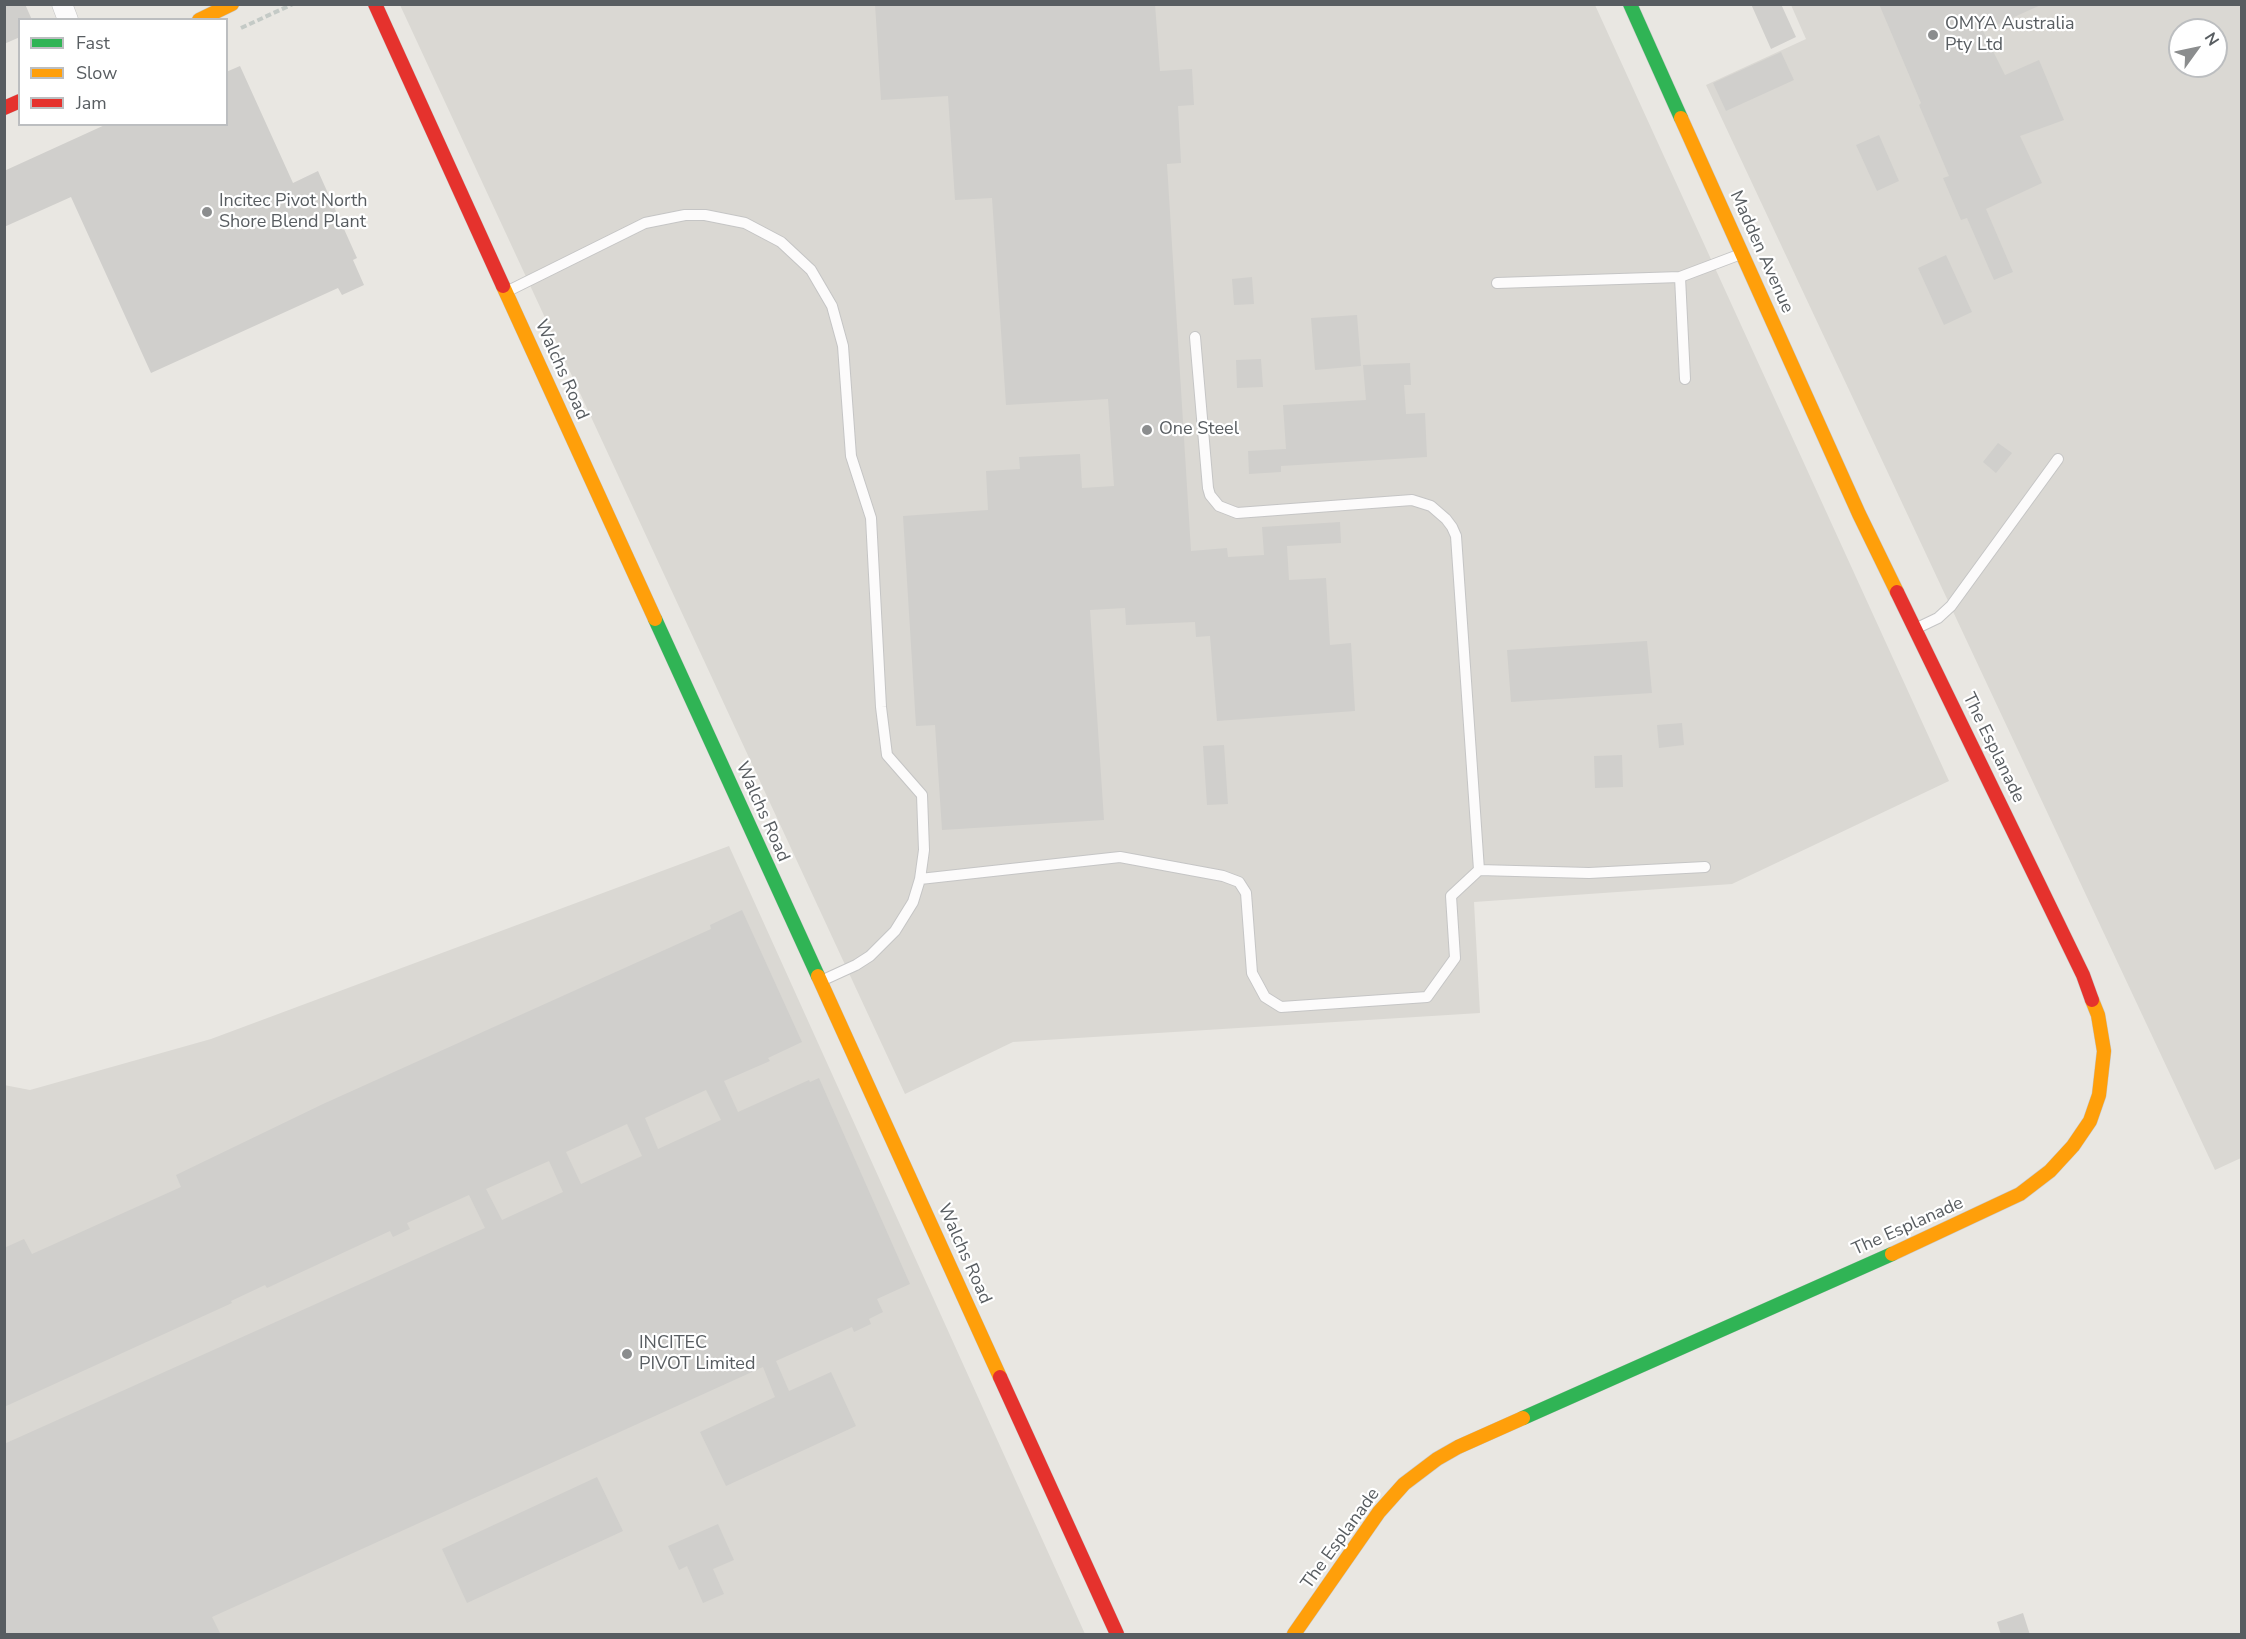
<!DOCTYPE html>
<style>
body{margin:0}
#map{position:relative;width:2246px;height:1639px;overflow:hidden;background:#e9e7e2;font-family:"Nunito Sans",sans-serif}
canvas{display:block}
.frame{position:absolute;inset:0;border:6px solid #585d61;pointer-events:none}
.legend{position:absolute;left:18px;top:18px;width:210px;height:108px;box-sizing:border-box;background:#fff;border:2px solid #bcbec0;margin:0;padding:8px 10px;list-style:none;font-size:18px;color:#585d61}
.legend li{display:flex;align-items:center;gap:12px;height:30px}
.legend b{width:30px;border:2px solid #bcbec0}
.north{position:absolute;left:2168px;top:18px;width:60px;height:60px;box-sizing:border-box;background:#fff;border:2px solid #bcbec0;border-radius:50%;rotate:57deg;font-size:16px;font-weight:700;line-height:24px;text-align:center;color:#585d61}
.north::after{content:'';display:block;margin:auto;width:21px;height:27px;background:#8b8d8e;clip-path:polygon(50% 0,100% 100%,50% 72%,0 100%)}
</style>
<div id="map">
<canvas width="2246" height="1639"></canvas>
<div class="frame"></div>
<ul class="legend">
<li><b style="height:8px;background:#30b455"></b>Fast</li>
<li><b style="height:8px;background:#ff9f0a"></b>Slow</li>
<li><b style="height:8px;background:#e5322d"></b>Jam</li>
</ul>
<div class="north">N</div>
</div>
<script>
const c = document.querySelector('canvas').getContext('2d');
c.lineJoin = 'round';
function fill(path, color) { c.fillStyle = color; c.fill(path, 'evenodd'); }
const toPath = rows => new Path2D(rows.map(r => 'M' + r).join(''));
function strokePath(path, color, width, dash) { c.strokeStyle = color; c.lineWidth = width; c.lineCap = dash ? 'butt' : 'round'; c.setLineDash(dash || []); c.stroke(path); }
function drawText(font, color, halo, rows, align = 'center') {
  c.font = font + ' "Nunito Sans",sans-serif'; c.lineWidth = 4.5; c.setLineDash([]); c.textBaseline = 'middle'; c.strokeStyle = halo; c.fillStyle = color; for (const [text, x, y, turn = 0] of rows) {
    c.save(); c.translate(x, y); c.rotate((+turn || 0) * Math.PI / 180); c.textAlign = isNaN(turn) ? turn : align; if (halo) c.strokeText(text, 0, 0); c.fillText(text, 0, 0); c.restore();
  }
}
const industrial = toPath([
 [400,5,1595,5,1949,781,1732,884,1474,902,1480,1013,1013,1042,905,1094],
 [1791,5,2241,5,2241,1158,2215,1170,1706,85,1806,39],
 [2180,30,2216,30,2216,66,2180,66],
 [729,846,1085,1634,5,1634,4,1085,30,1090,211,1039]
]);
const building = toPath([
 [4,4,25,4,32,20,20,20,20,37,4,44],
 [875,4,1155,4,1160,71,1192,69,1194,105,1178,106,1181,163,1167,164,1191,551,1227,548,1228,557,1264,555,1262,527,1340,522,1341,543,1287,546,1289,580,1326,578,1330,645,1351,643,1355,711,1217,721,1210,636,1196,637,1195,622,1126,625,1125,608,1090,610,1104,820,942,830,935,725,916,726,903,516,988,510,986,471,1020,469,1019,457,1080,454,1082,488,1114,486,1108,399,1006,405,992,198,955,200,948,96,881,100],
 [1751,4,1781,4,1796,37,1771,49],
 [1879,4,2043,4,1983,31,2005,75,2039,60,2064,120,2020,136,2042,183,1986,209,2013,272,1994,280,1967,218,1961,220,1943,178,1949,176,1919,105,1921,103],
 [1781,52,1794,80,1726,111,1713,83],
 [240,66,293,183,318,171,357,258,353,260,364,285,342,295,338,288,151,373,71,197,4,227,4,171,107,124,226,124,226,72],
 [1879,135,1899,181,1877,191,1856,145],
 [1946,255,1972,312,1944,325,1918,268],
 [1252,277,1254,304,1234,305,1232,279],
 [1357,315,1361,366,1315,370,1311,318],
 [1261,359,1263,387,1237,388,1236,360],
 [1410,363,1411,385,1404,385,1406,414,1425,413,1427,457,1281,466,1281,472,1249,474,1248,451,1286,449,1283,405,1366,400,1363,365],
 [1998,443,2012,453,1996,473,1983,462],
 [1647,641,1652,693,1511,702,1507,650],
 [1682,723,1684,745,1659,748,1657,725],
 [1224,745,1228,804,1207,805,1203,746],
 [1622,755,1623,787,1595,788,1594,756],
 [742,910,802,1042,768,1058,770,1061,724,1081,738,1112,809,1080,810,1082,819,1078,910,1284,877,1299,883,1312,869,1319,871,1324,854,1332,852,1327,776,1361,789,1391,831,1372,856,1426,726,1486,700,1432,775,1397,763,1367,212,1617,221,1635,4,1635,4,1444,485,1228,469,1195,407,1223,410,1229,393,1237,390,1231,267,1288,265,1285,231,1301,232,1303,4,1407,4,1248,24,1239,32,1254,181,1187,176,1175,207,1160,323,1104,711,929,710,925],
 [706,1090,721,1120,658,1149,645,1118],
 [627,1124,642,1156,581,1184,566,1152],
 [549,1161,563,1192,502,1220,486,1189],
 [597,1477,623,1531,467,1603,442,1549],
 [718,1524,734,1560,713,1569,724,1594,703,1603,687,1566,679,1570,668,1546],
 [2023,1613,2030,1635,2001,1635,1997,1622]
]);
const path = toPath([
 [241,28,293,4]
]);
const lane = toPath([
 [1680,277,1685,379],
 [1497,283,1680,277,1741,254],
 [506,292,645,223,685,215,705,215,745,223,781,242,811,270,832,306,843,346,851,456,871,518,881,707,887,755,922,795,924,850,920,879,913,902,895,931,870,956,856,965,821,981],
 [1195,337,1208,488,1210,495,1219,506,1237,513,1412,500,1431,506,1446,519,1452,527,1456,536,1479,870],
 [1915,629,1938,618,1951,606,2058,459],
 [920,879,1120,857,1223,876,1239,882,1246,893,1252,973,1265,997,1281,1007,1427,997,1455,958,1451,896,1479,870,1589,873,1705,867]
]);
const street = toPath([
 [62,4,68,20]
]);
const fast = toPath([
 [1630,4,1681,118],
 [655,619,818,976],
 [1523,1418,1892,1254]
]);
const slow = toPath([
 [199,20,232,4],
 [1681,118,1859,514,1897,592],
 [503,286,655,619],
 [818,976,1000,1377],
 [1892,1254,2020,1194,2050,1171,2073,1146,2090,1121,2099,1095,2104,1051,2098,1015,2092,1000],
 [1294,1634,1379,1512,1404,1484,1437,1459,1458,1447,1523,1418]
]);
const jam = toPath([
 [375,4,503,286],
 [4,108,20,101],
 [1897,592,2083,975,2092,1000],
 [1000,1377,1117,1634]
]);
const markers = [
 [1933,35,6,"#8b8d8e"],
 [207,212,6,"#8b8d8e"],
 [1147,430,6,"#8b8d8e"],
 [627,1354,6,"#8b8d8e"]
];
const poiNames = [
 ["OMYA Australia",1945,25],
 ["Pty Ltd",1945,46],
 ["Incitec Pivot North",219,202],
 ["Shore Blend Plant",219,223],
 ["One Steel",1159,430],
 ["INCITEC",639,1344],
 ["PIVOT Limited",639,1365]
];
const streetNames = [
 ["Madden Avenue",1761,252,66],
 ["Walchs Road",561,370,66],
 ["The Esplanade",1993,748,64],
 ["Walchs Road",762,812,66],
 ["The Esplanade",1908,1227,-24],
 ["Walchs Road",964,1254,66],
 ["The Esplanade",1341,1539,-54]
];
fill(industrial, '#dad8d3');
fill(building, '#d0cfcc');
strokePath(lane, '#c5c5c5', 12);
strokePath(street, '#c5c5c5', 21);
strokePath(fast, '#c6c6c6', 15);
strokePath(slow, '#c6c6c6', 15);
strokePath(jam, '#c6c6c6', 15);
strokePath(path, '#c4cac6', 4, [6, 3]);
strokePath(lane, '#fcfbfb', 10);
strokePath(street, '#fcfbfb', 20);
strokePath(fast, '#30b455', 14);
strokePath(slow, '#ff9f0a', 14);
strokePath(jam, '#e5322d', 14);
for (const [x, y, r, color] of markers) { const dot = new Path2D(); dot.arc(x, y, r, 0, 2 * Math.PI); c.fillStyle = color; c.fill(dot); strokePath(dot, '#fff', 2); }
drawText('18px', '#585d61', '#fff', poiNames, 'left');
drawText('18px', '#585d61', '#fff', streetNames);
</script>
